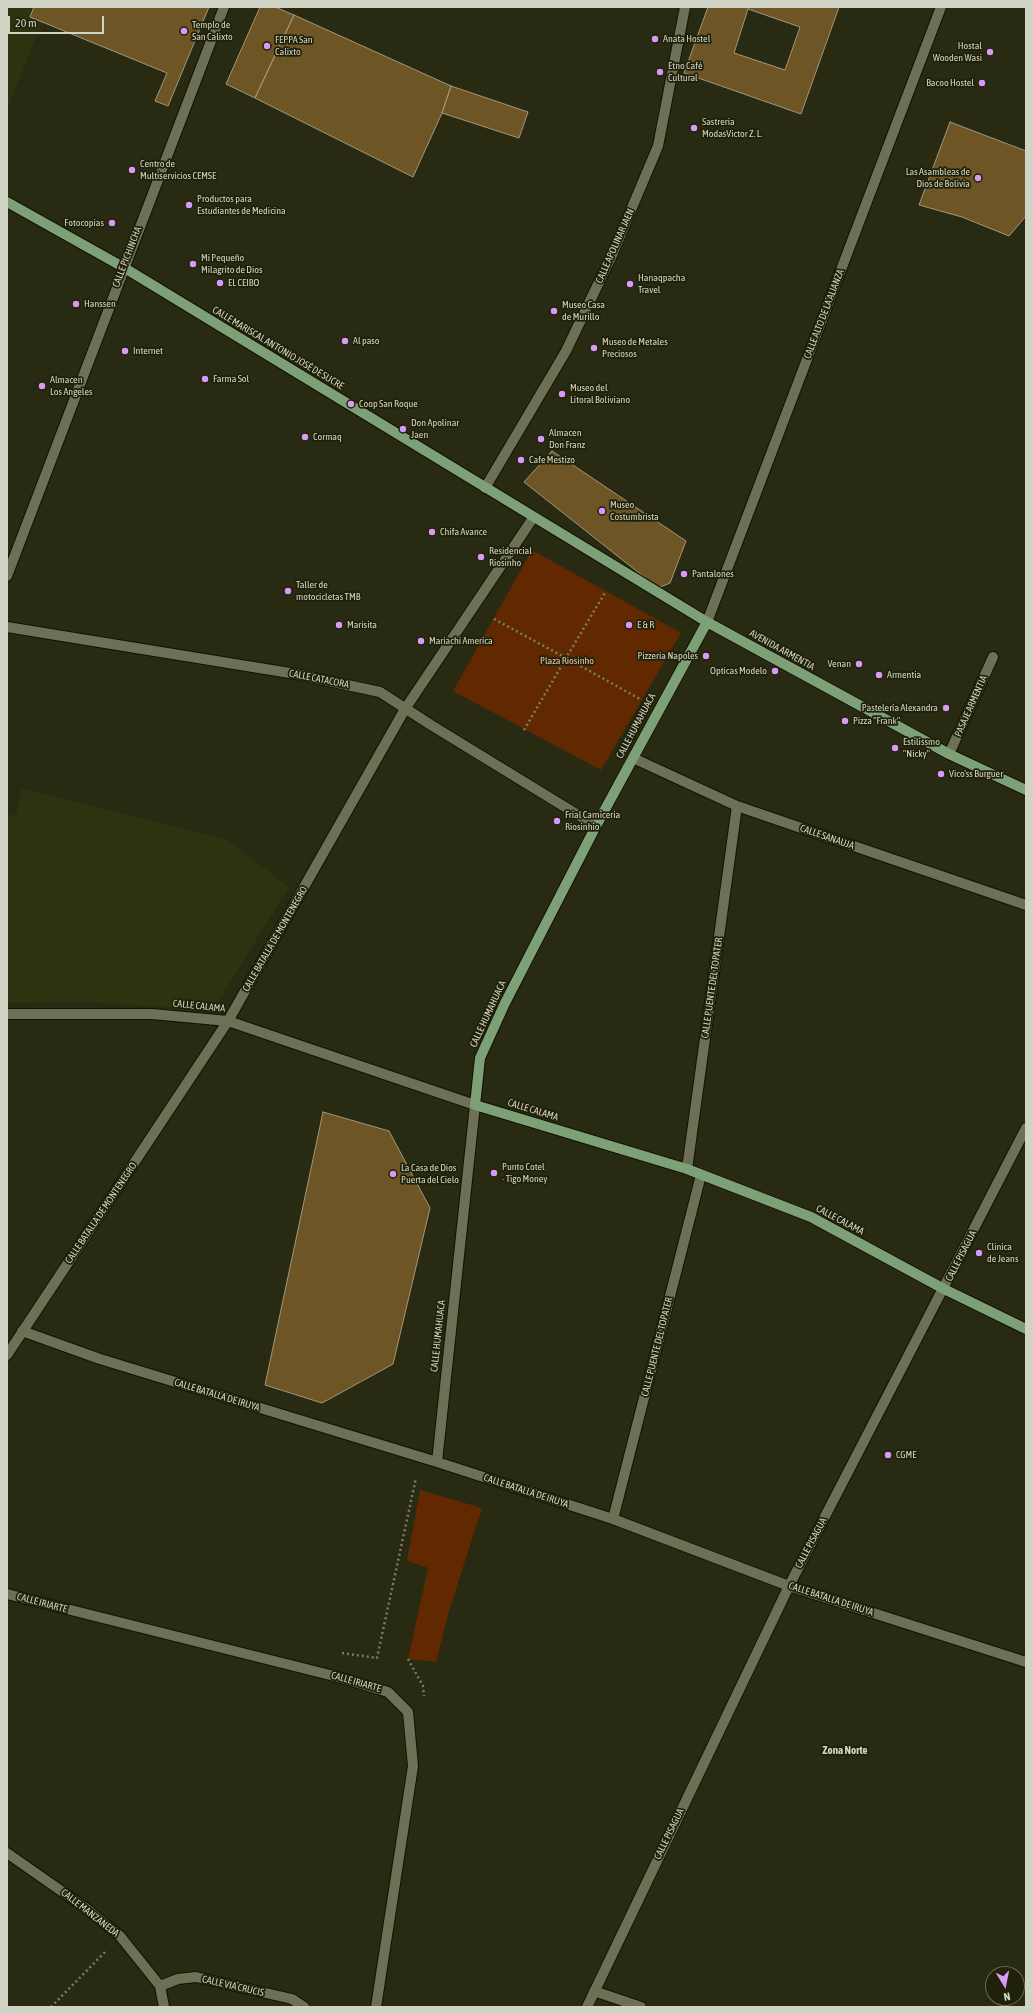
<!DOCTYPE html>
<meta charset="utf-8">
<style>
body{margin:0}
#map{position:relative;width:1033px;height:2014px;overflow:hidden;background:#282a12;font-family:"Asap Condensed",sans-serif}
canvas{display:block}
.frame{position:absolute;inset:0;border:8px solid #d1d3c4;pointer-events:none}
.north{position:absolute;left:985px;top:1966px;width:40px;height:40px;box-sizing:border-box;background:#1f2108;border:1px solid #666853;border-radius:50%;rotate:170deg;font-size:11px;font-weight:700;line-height:16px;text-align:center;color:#d1d3c4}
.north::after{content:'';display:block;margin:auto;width:14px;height:18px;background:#d99af7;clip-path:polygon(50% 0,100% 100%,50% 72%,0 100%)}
.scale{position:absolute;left:8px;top:16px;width:96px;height:18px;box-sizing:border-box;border:2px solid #d1d3c4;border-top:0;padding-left:5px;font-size:12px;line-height:14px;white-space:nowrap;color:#d1d3c4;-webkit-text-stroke:3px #1f2108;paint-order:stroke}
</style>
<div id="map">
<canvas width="1033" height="2014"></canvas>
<div class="frame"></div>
<div class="north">N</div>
<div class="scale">20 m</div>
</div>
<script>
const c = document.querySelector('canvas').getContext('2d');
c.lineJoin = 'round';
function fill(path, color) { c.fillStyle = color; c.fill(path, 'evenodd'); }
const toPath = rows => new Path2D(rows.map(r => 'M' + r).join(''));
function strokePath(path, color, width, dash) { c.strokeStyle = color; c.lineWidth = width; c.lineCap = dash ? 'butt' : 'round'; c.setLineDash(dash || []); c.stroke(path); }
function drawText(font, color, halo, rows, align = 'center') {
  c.font = font + ' "Asap Condensed",sans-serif'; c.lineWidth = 3.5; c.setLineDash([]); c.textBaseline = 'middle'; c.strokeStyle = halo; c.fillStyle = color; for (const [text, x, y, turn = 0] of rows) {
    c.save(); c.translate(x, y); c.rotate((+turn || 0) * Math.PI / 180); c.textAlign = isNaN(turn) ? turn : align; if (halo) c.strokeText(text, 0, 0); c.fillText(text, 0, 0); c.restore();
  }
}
const built = toPath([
 [7,7,34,7,30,17,42,22,7,109],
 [22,788,226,839,289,887,213,1010,83,1002,7,1003,7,814,16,816]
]);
const green = toPath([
 [532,550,681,633,601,770,453,691],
 [420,1490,482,1508,449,1611,436,1662,408,1659,428,1568,407,1561]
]);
const building = toPath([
 [34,7,209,7,168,106,155,101,167,73,30,17,34,7],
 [260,7,275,7,294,15,255,98,226,84,260,7],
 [708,7,839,7,801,114,684,73,708,7],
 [748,9,800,27,785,70,734,53,748,9],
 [294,15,451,86,442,113,413,177,255,98,294,15],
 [451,86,528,112,519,138,442,113,451,86],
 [950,122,1026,151,1026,216,1009,236,962,217,919,205,950,122],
 [552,451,686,541,670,583,658,588,524,482,552,451],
 [323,1112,389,1131,430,1208,393,1364,322,1403,265,1385,323,1112]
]);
const path = toPath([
 [494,619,566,658,606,591],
 [524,730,566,658,640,699],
 [342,1653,377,1658,416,1478],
 [408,1659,423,1686,424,1696],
 [51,2007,105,1952]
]);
const minor = toPath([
 [485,488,566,351,612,255,658,146,685,7],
 [7,576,224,7],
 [707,622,941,7],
 [7,627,296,674,380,692,431,725,596,826],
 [949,754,993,657],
 [633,758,737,806,1026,905],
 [7,1014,152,1014,228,1021,475,1105,437,1462],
 [687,1169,737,806],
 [22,1331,100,1359,437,1462,613,1519,789,1586,1026,1662],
 [7,1355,228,1021,405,709,533,518],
 [613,1519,701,1175],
 [7,1594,338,1677,388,1692,408,1712,413,1766,376,2007],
 [7,1853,87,1909,120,1936,160,1986,164,2007],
 [160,1986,178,1979,196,1977,292,1999,304,2007],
 [594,1991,641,2007],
 [587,2007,789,1586,1026,1128]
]);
const major = toPath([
 [7,202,123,267,707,622,949,754,1026,790],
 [707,622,596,826,505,1003,480,1058,475,1105,687,1169,811,1217,944,1289,1026,1329]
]);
const markers = [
 [184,31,4,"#d99af7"],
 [655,39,4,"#d99af7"],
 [267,46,4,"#d99af7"],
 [990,52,4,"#d99af7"],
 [660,72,4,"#d99af7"],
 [982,83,4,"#d99af7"],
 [694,128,4,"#d99af7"],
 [132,170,4,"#d99af7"],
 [978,178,4,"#d99af7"],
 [189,205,4,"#d99af7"],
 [112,223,4,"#d99af7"],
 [193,264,4,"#d99af7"],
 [220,283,4,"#d99af7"],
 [630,284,4,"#d99af7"],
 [76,304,4,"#d99af7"],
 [554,311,4,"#d99af7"],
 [345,341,4,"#d99af7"],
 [594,348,4,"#d99af7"],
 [125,351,4,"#d99af7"],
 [205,379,4,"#d99af7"],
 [42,386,4,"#d99af7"],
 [562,394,4,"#d99af7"],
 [351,404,4,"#d99af7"],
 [403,429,4,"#d99af7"],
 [305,437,4,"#d99af7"],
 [541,439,4,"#d99af7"],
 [521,460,4,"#d99af7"],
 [602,511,4,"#d99af7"],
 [432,532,4,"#d99af7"],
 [481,557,4,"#d99af7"],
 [684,574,4,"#d99af7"],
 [288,591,4,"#d99af7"],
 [339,625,4,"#d99af7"],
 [629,625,4,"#d99af7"],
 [421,641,4,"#d99af7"],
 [706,656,4,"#d99af7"],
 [859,664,4,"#d99af7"],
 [775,671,4,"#d99af7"],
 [879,675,4,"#d99af7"],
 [946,708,4,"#d99af7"],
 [845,721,4,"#d99af7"],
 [895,748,4,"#d99af7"],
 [941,774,4,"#d99af7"],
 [557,821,4,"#d99af7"],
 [494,1173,4,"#d99af7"],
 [393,1174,4,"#d99af7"],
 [979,1253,4,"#d99af7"],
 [888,1455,4,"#d99af7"]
];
const poiNames = [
 ["Templo de",192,25],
 ["San Calixto",192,37],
 ["Anata Hostel",663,39],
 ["FEPPA San",275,40],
 ["Calixto",275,52],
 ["Hostal",982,46,"right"],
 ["Wooden Wasi",982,58,"right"],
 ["Etno Café",668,66],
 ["Cultural",668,78],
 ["Bacoo Hostel",974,83,"right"],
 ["Sastreria",702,122],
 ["ModasVictor Z. L.",702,134],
 ["Centro de",140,164],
 ["Multiservicios CEMSE",140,176],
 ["Las Asambleas de",970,172,"right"],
 ["Dios de Bolivia",970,184,"right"],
 ["Productos para",197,199],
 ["Estudiantes de Medicina",197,211],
 ["Fotocopias",104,223,"right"],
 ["Mi Pequeño",201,258],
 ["Milagrito de Dios",201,270],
 ["Hanaqpacha",638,278],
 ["Travel",638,290],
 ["EL CEIBO",228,283],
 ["Hanssen",84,304],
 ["Museo Casa",562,305],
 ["de Murillo",562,317],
 ["Al paso",353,341],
 ["Museo de Metales",602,342],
 ["Preciosos",602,354],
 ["Internet",133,351],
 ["Farma Sol",213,379],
 ["Almacen",50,380],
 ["Los Angeles",50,392],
 ["Museo del",570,388],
 ["Litoral Boliviano",570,400],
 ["Coop San Roque",359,404],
 ["Don Apolinar",411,423],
 ["Jaen",411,435],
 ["Almacen",549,433],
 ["Don Franz",549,445],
 ["Cormaq",313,437],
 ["Cafe Mestizo",529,460],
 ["Museo",610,505],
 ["Costumbrista",610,517],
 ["Chifa Avance",440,532],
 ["Residencial",489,551],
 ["Riosinho",489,563],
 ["Pantalones",692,574],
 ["Taller de",296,585],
 ["motocicletas TMB",296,597],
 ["Marisita",347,625],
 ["E & R",637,625],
 ["Mariachi America",429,641],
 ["Pizzeria Napoles",698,656,"right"],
 ["Venan",851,664,"right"],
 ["Opticas Modelo",767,671,"right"],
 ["Armentia",887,675],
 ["Pastelería Alexandra",938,708,"right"],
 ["Pizza \"Frank\"",853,721],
 ["Estilissmo",903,742],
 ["\"Nicky\"",903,754],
 ["Vico'ss Burguer",949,774],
 ["Frial Carniceria",565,815],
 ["Riosinhio",565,827],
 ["Punto Cotel",502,1167],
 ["- Tigo Money",502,1179],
 ["La Casa de Dios",401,1168],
 ["Puerta del Cielo",401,1180],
 ["Clinica",987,1247],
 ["de Jeans",987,1259],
 ["CGME",896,1455]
];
const streetNames = [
 ["CALLE APOLINAR JAEN",615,246,-66],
 ["CALLE PICHINCHA",127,257,-69],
 ["CALLE ALTO DE LA ALIANZA",824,314,-69],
 ["CALLE MARISCAL ANTONIO JOSÉ DE SUCRE",278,348,31],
 ["AVENIDA ARMENTIA",782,650,29],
 ["CALLE CATACORA",319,679,11],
 ["PASAJE ARMENTIA",971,706,-66],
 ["CALLE HUMAHUACA",636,726,-62],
 ["CALLE SANAUJA",827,837,19],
 ["CALLE BATALLA DE MONTENEGRO",275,939,-60],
 ["CALLE PUENTE DEL TOPATER",712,988,-82],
 ["CALLE CALAMA",199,1006,6],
 ["CALLE HUMAHUACA",488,1014,-65],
 ["CALLE CALAMA",533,1110,17],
 ["CALLE BATALLA DE MONTENEGRO",101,1213,-56],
 ["CALLE CALAMA",840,1220,28],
 ["CALLE PISAGUA",961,1256,-63],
 ["CALLE HUMAHUACA",438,1336,-84],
 ["CALLE PUENTE DEL TOPATER",657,1347,-76],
 ["CALLE BATALLA DE IRUYA",217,1395,17],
 ["CALLE BATALLA DE IRUYA",526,1491,18],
 ["CALLE PISAGUA",811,1543,-62],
 ["CALLE BATALLA DE IRUYA",831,1599,18],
 ["CALLE IRIARTE",42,1603,15],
 ["CALLE IRIARTE",356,1682,16],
 ["CALLE PISAGUA",669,1834,-64],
 ["CALLE MANZANEDA",90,1913,38],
 ["CALLE VIA CRUCIS",233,1986,13]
];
const parkNames = [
 ["Plaza Riosinho",567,661]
];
const neighbourhoodNames = [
 ["Zona Norte",845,1751]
];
fill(built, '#2f3211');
fill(green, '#622900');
fill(building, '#6e5525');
strokePath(building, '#a4967b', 1);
strokePath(minor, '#111300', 12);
strokePath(major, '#111300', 12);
strokePath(path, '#7b7d69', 2.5, [2, 3]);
strokePath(minor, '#6d7055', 10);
strokePath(major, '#7ea076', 10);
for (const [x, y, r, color] of markers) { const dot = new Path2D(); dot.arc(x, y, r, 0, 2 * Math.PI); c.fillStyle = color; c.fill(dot); strokePath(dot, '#1f2108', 1.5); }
drawText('10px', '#d1d3c4', '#1f2108', poiNames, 'left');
drawText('10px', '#d1d3c4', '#1f2108', streetNames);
drawText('10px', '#f0c4ac', '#1f2108', parkNames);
drawText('bold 11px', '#d1d3c4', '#1f2108', neighbourhoodNames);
</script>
